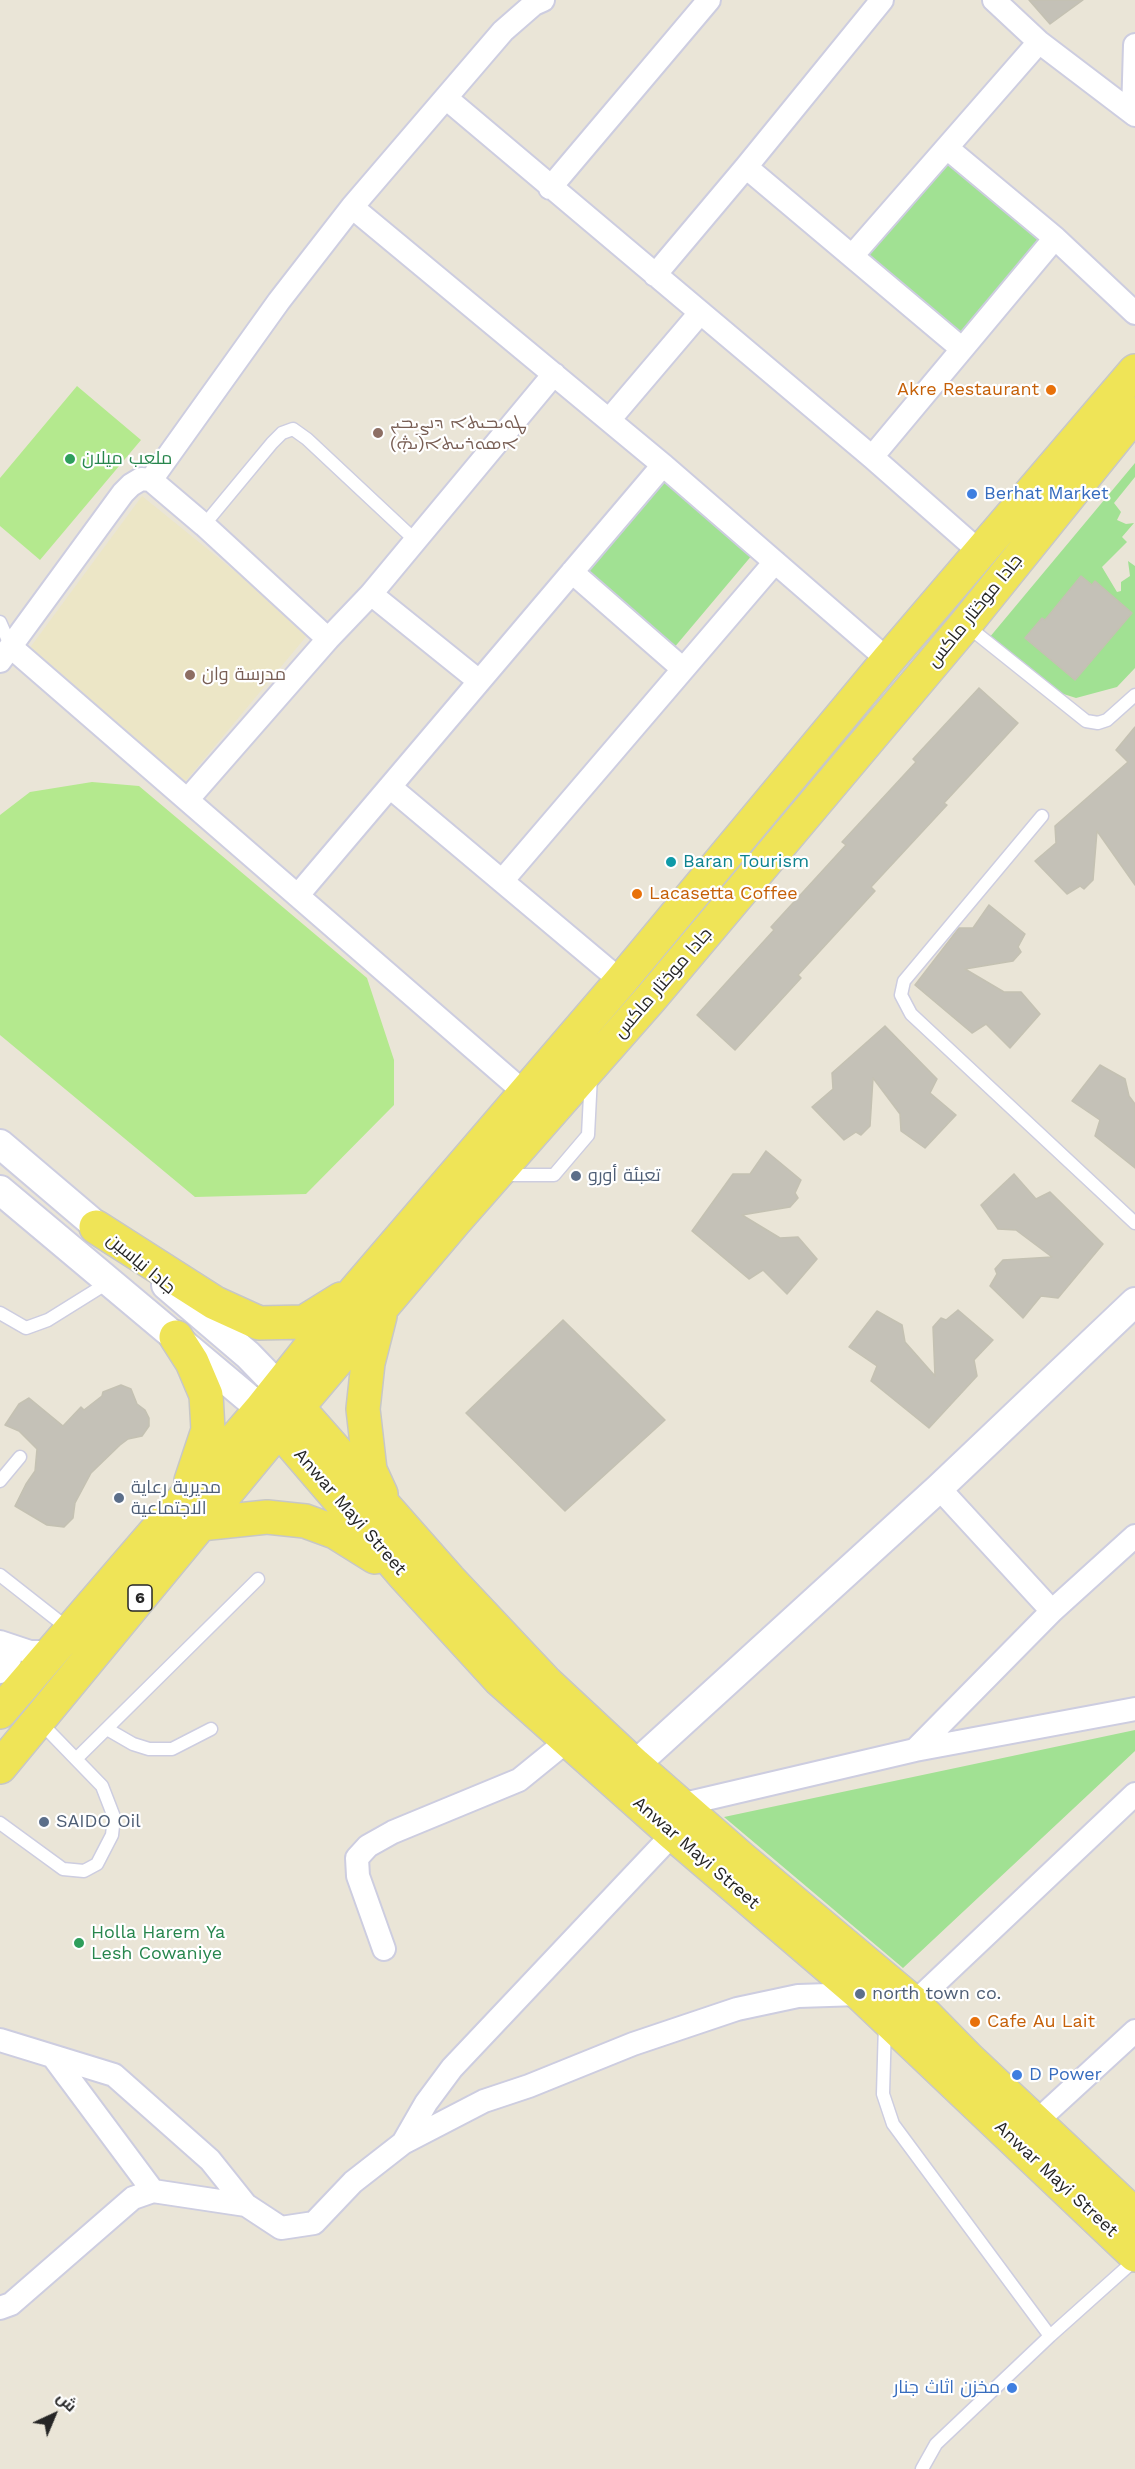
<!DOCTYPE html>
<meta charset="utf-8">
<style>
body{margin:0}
#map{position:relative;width:1135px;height:2469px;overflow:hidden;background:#eae5d7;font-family:"Work Sans",Cairo,sans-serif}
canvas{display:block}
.north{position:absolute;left:24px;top:2385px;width:60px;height:60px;-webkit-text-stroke:4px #fff;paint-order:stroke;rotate:44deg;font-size:16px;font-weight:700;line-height:24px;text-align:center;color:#262626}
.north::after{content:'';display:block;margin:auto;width:21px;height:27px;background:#262626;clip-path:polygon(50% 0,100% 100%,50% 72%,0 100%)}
</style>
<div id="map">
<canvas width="1135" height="2469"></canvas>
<div class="north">ش</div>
</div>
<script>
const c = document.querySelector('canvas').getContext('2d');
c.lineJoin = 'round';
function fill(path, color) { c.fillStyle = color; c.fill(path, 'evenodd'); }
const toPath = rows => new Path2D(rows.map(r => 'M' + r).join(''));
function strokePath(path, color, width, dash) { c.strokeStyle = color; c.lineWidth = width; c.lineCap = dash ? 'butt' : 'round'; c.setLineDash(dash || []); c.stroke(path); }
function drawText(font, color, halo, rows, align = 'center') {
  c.font = font + ' "Work Sans",Cairo,"Noto Sans Syriac",sans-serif'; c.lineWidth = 4.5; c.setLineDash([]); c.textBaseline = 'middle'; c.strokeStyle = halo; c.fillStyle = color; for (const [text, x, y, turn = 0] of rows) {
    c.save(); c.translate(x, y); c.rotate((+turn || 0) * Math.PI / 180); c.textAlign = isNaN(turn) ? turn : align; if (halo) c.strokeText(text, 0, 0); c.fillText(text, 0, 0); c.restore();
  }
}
const education = toPath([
 [142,496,310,632,185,782,29,649]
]);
const green = toPath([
 [947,148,1054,238,961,348,852,256],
 [1135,463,1135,477,1114,503,1121,512,1117,520,1126,524,1134,523,1122,537,1127,542,1102,567,1117,592,1121,591,1121,582,1130,576,1128,561,1135,566,1135,668,1117,687,1076,698,1051,690,989,638],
 [664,479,753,554,673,649,584,574],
 [1135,1730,1135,1751,903,1968,724,1817]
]);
const pitch = toPath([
 [77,386,141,440,40,560,0,526,0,478],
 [92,782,139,786,367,978,394,1060,394,1105,306,1194,195,1197,0,1035,0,815,30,792]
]);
const building = toPath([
 [1029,0,1083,0,1050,24,1029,0],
 [1081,576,1092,585,1095,581,1132,613,1075,680,1025,638,1042,618,1045,620,1081,576],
 [979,688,1018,723,944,803,947,805,871,887,875,891,798,975,801,978,735,1050,697,1015,774,930,771,927,846,845,842,842,916,762,913,759,979,688],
 [1135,727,1135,885,1097,831,1093,880,1084,889,1080,886,1067,894,1035,861,1056,843,1055,826,1128,762,1116,750,1135,727],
 [989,905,1025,934,1018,947,1021,952,1013,961,965,969,1004,992,1021,992,1040,1014,1010,1048,986,1024,972,1033,915,985,959,928,973,928,989,905],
 [885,1026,937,1079,930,1093,956,1115,925,1148,901,1131,900,1114,873,1078,870,1126,861,1135,856,1132,844,1140,812,1107,833,1089,832,1073,885,1026],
 [1100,1065,1125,1079,1129,1096,1135,1104,1135,1168,1095,1136,1100,1120,1072,1101,1100,1065],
 [766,1151,801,1180,795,1193,798,1198,790,1207,742,1215,780,1238,798,1237,817,1259,787,1294,763,1270,749,1279,692,1231,733,1174,750,1174,766,1151],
 [1014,1174,1036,1199,1050,1192,1103,1244,1058,1298,1041,1296,1023,1318,990,1286,997,1274,995,1269,1003,1260,1052,1257,1016,1230,998,1229,981,1205,1014,1174],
 [958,1310,993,1340,974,1360,977,1376,929,1428,871,1381,877,1366,849,1347,877,1311,902,1325,905,1342,935,1376,933,1327,941,1318,946,1320,958,1310],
 [563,1320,665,1420,565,1511,466,1413,563,1320],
 [121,1385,131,1389,137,1404,145,1410,149,1418,149,1426,142,1436,128,1439,120,1445,91,1473,75,1503,73,1518,64,1527,47,1525,15,1506,26,1484,35,1471,37,1449,19,1431,5,1425,19,1404,29,1398,63,1426,81,1407,84,1410,102,1396,103,1392,121,1385]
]);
const service = toPath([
 [204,525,272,443,282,433,293,429,307,439,415,540],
 [0,622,11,647],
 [966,625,1086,721,1098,723,1107,720,1135,695],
 [1042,816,904,981,901,995,911,1014,1135,1223],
 [503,1175,554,1175,588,1135,591,1076],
 [0,1313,26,1328,48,1320,109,1282],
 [0,1481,20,1457],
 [0,1575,70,1630],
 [107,1729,133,1744,149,1749,172,1749,211,1729],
 [77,1758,258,1579],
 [0,1823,63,1869,84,1871,97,1864,112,1835,114,1817,102,1786,39,1721],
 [885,2024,883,2094,893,2124,1050,2336],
 [922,2469,936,2444,1050,2336,1135,2260]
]);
const minor = toPath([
 [994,0,1039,42,1135,115],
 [446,98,872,457,980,552],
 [1133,113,1135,45],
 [947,148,1055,238,1135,313],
 [746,167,961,348],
 [550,188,709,0],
 [352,207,663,465,888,660],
 [852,256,1039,42],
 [655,275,746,167,882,0],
 [609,420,700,313],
 [872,457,1055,238],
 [151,480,279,301,352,207,503,31,534,4,543,0],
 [572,572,683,669],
 [371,594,479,681],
 [11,647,525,1093],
 [0,661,123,493,131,485,141,479,151,480,204,525,328,639],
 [390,787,621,981],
 [188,799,328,639,371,594,554,374],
 [502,881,775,562],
 [298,895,663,465],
 [939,1488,1052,1611],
 [0,1642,30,1652,51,1652],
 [0,1672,4,1670,10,1659,9,1646],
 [915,1750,1052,1611,1135,1536],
 [680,1805,915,1750,1135,1709],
 [384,1949,358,1876,357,1858,368,1846,393,1832,519,1780,567,1741],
 [914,2003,1135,1794],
 [0,2040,114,2075,210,2160,246,2205,281,2228,314,2223,353,2182,403,2143,484,2101,529,2086,633,2044,737,2009,798,1996,860,1994],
 [54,2058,153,2191],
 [1036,2122,1135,2031],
 [403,2143,426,2103,452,2068,673,1834],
 [0,2308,11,2304,133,2198,153,2191,246,2205]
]);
const tertiary = toPath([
 [0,1144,113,1240],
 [0,1190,261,1409],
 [166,1285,248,1355,279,1387],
 [635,1765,939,1488,1135,1302]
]);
const primary = toPath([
 [96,1227,215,1303,259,1323,304,1322,341,1299],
 [380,1316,368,1363,363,1409,370,1470,381,1494],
 [176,1337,192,1362,206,1395,208,1430,191,1481],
 [284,1392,449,1579,547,1683,635,1765,741,1858,914,2003,969,2059,1135,2215],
 [264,1412,403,1574,500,1680,673,1834,860,1994,1135,2255],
 [200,1524,267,1517,305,1521,335,1532,375,1557],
 [0,1712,261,1409,355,1291,621,981,888,660,1135,371],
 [0,1767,279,1429,455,1221,651,998,965,625,1135,414]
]);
const markers = [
 [1051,390,6,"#e8710a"],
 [378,433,6,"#8d6e63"],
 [70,459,6,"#2e9e5b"],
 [972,494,6,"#3f7fe0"],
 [190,675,6,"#8d6e63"],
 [671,862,6,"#0f9aa8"],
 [637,894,6,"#e8710a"],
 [576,1176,6,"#5c6f8a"],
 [119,1498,6,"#5c6f8a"],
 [44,1822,6,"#5c6f8a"],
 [79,1943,6,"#2e9e5b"],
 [860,1994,6,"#5c6f8a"],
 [975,2022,6,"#e8710a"],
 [1017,2075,6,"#3f7fe0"],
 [1012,2388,6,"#3f7fe0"]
];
const shields = [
 [140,1598,24]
];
const shieldNames = [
 ["6",140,1598]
];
const foodNames = [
 ["Akre Restaurant",1039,390,"right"],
 ["Lacasetta Coffee",649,894],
 ["Cafe Au Lait",987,2022]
];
const educationNames = [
 ["ܛܘܝܒܝܬܐ ܕܢܨܝܒܝܢ",390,423],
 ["ܐܣܘܪܝܝܬܐ(ܞ)",390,444],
 ["مدرسة وان",202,675]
];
const leisureNames = [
 ["ملعب ميلان",82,459],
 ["Holla Harem Ya",91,1933],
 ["Lesh Cowaniye",91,1954]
];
const shopNames = [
 ["Berhat Market",984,494],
 ["D Power",1029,2075],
 ["مخزن اثاث جنار",1000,2388,"right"]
];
const streetNames = [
 ["جادا موختار ماكس",975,611,-51],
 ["جادا موختار ماكس",663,983,-49],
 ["جادا نیاسین",141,1264,40],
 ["Anwar Mayi Street",350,1512,49],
 ["Anwar Mayi Street",696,1853,41],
 ["Anwar Mayi Street",1056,2179,43]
];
const cultureNames = [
 ["Baran Tourism",683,862]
];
const serviceNames = [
 ["تعبئة أورو",588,1176],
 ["مديرية رعاية",131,1488],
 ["الاجتماعية",131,1509],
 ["SAIDO Oil",56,1822],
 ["north town co.",872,1994]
];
fill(education, '#ece6c6');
fill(green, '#a1e193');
fill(pitch, '#b4e98e');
fill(building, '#c4c1b7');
strokePath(building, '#c4c1b2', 1.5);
strokePath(service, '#cdcde0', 15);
strokePath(minor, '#cdcde0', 26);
strokePath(tertiary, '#cdcde0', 32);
strokePath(primary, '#c7c7c7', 36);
strokePath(service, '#fff', 12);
strokePath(minor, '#fff', 22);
strokePath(tertiary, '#fff', 28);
strokePath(primary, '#efe457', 33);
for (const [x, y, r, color] of markers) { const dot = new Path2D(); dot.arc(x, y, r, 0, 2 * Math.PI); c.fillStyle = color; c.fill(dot); strokePath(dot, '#fff', 2); }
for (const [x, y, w] of shields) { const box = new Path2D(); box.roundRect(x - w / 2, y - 13, w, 26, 4.5); c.fillStyle = '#fff'; c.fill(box); strokePath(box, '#262626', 1.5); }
drawText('bold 16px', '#262626', null, shieldNames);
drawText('18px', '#c56008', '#fff', foodNames, 'left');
drawText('18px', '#785e54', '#fff', educationNames, 'left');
drawText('18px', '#27864d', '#fff', leisureNames, 'left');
drawText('18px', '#366cbe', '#fff', shopNames, 'left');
drawText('18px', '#262626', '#fff', streetNames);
drawText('18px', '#0d838f', '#fff', cultureNames, 'left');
drawText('18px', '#4e5e75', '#fff', serviceNames, 'left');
</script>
